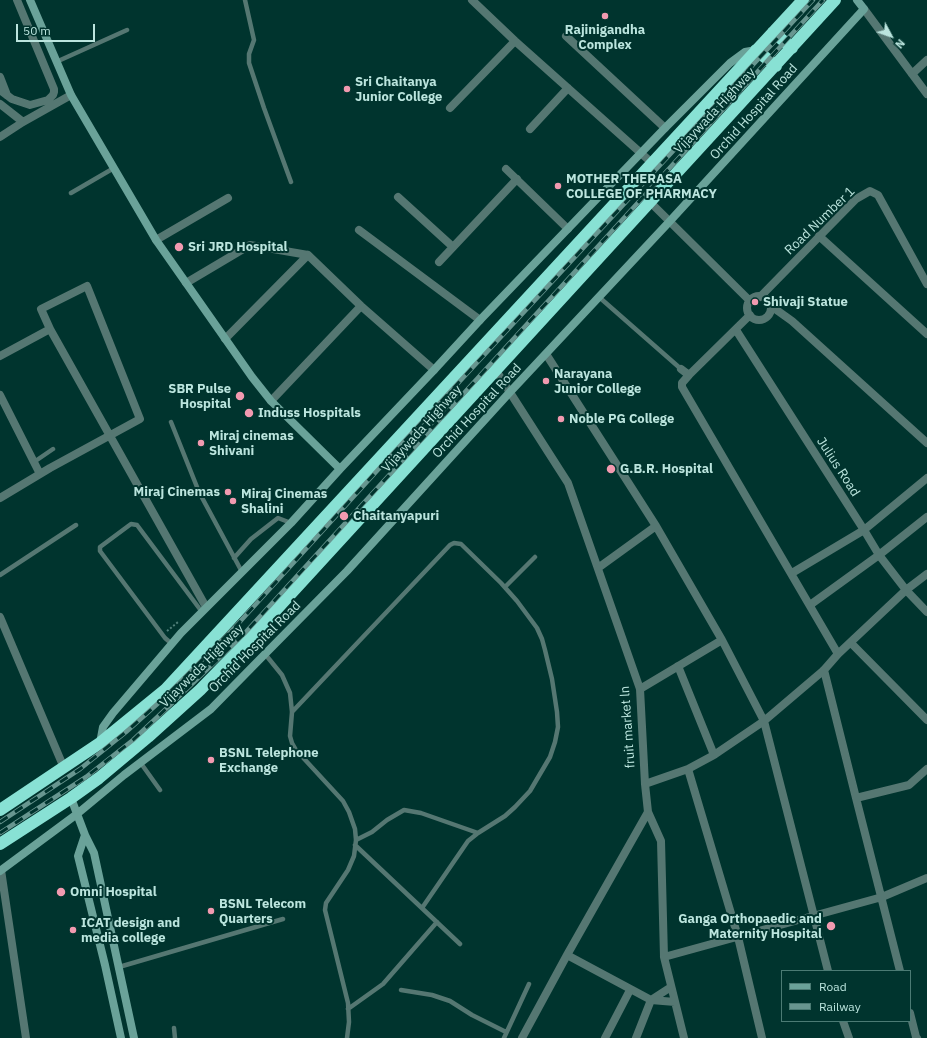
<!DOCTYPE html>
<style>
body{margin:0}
#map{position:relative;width:927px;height:1038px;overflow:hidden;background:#00342e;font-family:"IBM Plex Sans",sans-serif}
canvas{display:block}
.legend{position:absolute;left:781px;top:970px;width:130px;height:52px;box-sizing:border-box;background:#00342e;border:1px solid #4b7b74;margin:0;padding:5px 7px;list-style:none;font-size:12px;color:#bbe5de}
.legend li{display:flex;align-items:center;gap:8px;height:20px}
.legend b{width:20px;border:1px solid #4b7b74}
.north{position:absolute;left:871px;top:16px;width:40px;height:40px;-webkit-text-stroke:3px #00342e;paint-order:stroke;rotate:131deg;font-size:11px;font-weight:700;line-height:16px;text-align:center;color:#bbe5de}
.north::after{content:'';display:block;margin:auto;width:14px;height:18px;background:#bbe5de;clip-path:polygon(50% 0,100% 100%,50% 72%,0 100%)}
.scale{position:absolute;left:16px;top:24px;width:79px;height:18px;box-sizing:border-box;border:2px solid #bbe5de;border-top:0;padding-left:5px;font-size:12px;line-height:14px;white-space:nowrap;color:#bbe5de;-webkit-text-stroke:3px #00342e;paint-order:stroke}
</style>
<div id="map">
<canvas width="927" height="1038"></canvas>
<ul class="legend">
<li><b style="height:5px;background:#6aa299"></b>Road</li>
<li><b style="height:5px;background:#689690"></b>Railway</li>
</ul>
<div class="north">N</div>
<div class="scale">50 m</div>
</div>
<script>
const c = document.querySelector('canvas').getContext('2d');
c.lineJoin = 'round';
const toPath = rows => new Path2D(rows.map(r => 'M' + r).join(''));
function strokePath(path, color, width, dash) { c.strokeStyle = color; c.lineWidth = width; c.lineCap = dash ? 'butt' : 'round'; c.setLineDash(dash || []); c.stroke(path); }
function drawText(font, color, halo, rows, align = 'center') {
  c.font = font + ' "IBM Plex Sans",sans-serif'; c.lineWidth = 4; c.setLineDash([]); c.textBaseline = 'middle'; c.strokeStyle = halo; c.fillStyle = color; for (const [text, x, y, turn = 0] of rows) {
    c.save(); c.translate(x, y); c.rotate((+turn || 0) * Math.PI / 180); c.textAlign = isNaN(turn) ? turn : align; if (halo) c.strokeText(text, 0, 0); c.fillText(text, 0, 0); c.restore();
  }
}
const path = toPath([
 [167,631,178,622]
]);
const lane = toPath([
 [245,0,254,40,249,54,249,63,264,108,291,182],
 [56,62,127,30],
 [71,193,114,168],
 [599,297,681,369],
 [171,422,199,492,242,572],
 [34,462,53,449],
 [234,558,251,539,278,518,291,523],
 [0,575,76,525],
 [505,587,535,557],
 [172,644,165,638,100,551,100,547,131,524,137,525,202,612],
 [265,654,282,675,290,693,292,712,290,736,292,743,296,750,343,801,349,812,355,829,356,840,354,856,348,870,326,903,325,910,348,1003,349,1022,347,1038],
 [292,712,450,545,454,543,461,544,501,583,517,601,537,628,542,639,545,650,552,679,557,712,558,727,555,742,550,757,530,791,515,807,505,816,478,833,468,841,422,908],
 [140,762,160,790],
 [356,840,372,832,387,820,404,810,421,813,478,833],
 [355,845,460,944],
 [119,967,283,919],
 [401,990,432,995,450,1001,472,1015,506,1032],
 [348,1009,383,984,437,922],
 [174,1028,175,1038],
 [504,1038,529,984]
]);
const street = toPath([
 [472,0,515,41,652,163],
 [864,9,927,94],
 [566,36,665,128],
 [912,74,927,60],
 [0,77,7,95],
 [0,90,12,99,30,105,48,100,53,95,54,92,54,89,17,0],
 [0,104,23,122],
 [450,108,515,41],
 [530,129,568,88],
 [0,137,23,122,71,95],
 [506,169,568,229],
 [398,197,453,247],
 [650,202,750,301],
 [359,230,480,320],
 [819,236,927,334],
 [156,240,228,198],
 [439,262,517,179],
 [186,283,250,245,308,255,361,306,434,370],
 '747 308a12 12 0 1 1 24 0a12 12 0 1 1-24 0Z',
 [760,297,856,199,870,191,878,195,927,284],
 [771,306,792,321,927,443],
 [750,315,689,375,682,383,682,387,838,654],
 [50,329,206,607],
 [736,330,864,530,879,555,906,590,927,612],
 [225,339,308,255],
 [546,354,656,526,722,640,764,721,828,971],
 [0,356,50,329,41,309,87,286,140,419,50,468,0,498],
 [495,369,568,483,640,689,645,784,648,812,661,841,664,957,684,1038],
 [681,369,689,375],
 [0,395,40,474],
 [271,401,361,306],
 [598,568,656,526],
 [792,573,864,530,927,478],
 [810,605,879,555,927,517],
 [0,617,64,768],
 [851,643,927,720],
 [678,666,714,755],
 [824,670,856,798],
 [640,689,722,640],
 [688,769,738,937,762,1038],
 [645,784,688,769,714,755,764,721,824,670,838,654,906,590,927,574],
 [1,870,26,1038],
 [567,955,651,1000,636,1038],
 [664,957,882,897,927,878],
 [900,971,856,798,909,785,927,769],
 [671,987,651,1000,675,1002],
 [910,1013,916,1037,917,1038],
 [843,1021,849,1038],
 [522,1038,567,955,648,812],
 [605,1038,630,990]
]);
const secondary = toPath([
 [30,0,71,95,156,240,252,377,271,401,340,469],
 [100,743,103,727,113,713,181,633,291,523,340,469,434,370,480,320,665,128,730,63,745,52,756,50],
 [71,798,85,835,94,853,134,1038],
 [85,835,78,856,105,965,121,1038],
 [0,871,77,814,124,775,211,709,265,654,347,571,510,392,670,221,864,9,857,0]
]);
const highway = toPath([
 [773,32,792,48],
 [756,50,776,66],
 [0,810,100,743,165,690,803,0],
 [0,844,71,798,99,778,148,737,200,690,243,646,835,0]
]);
const rail = toPath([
 [0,822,80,769,126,732,164,698,236,626,385,462,813,0],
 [0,833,86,777,133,740,169,706,244,634,823,0]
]);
const markers = [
 [605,16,4,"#f29ab0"],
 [347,89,4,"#f29ab0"],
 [558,186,4,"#f29ab0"],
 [179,247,5,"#f29ab0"],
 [755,302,4,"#f29ab0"],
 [546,381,4,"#f29ab0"],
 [240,396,5,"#f29ab0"],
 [249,413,5,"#f29ab0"],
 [561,419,4,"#f29ab0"],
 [201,443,4,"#f29ab0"],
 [611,469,5,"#f29ab0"],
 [228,492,4,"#f29ab0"],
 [233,501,4,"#f29ab0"],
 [344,516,5,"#f29ab0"],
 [211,760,4,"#f29ab0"],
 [61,892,5,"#f29ab0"],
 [211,911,4,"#f29ab0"],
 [831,926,5,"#f29ab0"],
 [73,930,4,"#f29ab0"]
];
const poiNames = [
 ["Rajinigandha",605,30,"center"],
 ["Complex",605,45,"center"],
 ["Sri Chaitanya",355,82],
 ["Junior College",355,97],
 ["MOTHER THERASA",566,179],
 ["COLLEGE OF PHARMACY",566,194],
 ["Sri JRD Hospital",188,247],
 ["Shivaji Statue",763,302],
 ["Narayana",554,374],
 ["Junior College",554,389],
 ["SBR Pulse",231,389,"right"],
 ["Hospital",231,404,"right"],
 ["Induss Hospitals",258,413],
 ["Noble PG College",569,419],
 ["Miraj cinemas",209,436],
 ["Shivani",209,451],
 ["G.B.R. Hospital",620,469],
 ["Miraj Cinemas",220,492,"right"],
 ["Miraj Cinemas",241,494],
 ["Shalini",241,509],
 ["Chaitanyapuri",353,516],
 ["BSNL Telephone",219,753],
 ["Exchange",219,768],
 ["Omni Hospital",70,892],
 ["BSNL Telecom",219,904],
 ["Quarters",219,919],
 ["Ganga Orthopaedic and",822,919,"right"],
 ["Maternity Hospital",822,934,"right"],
 ["ICAT design and",81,923],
 ["media college",81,938]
];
const streetNames = [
 ["Vijaywada Highway",715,111,-47],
 ["Orchid Hospital Road",754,112,-48],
 ["Road Number 1",820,221,-44],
 ["Orchid Hospital Road",477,411,-47],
 ["Vijaywada Highway",422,429,-48],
 ["Julius Road",838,467,57],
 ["Orchid Hospital Road",255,647,-45],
 ["Vijaywada Highway",202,666,-45],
 ["fruit market ln",628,727,-94]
];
strokePath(path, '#51807a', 2, [2, 2]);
strokePath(lane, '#557772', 4.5);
strokePath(street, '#557772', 8);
strokePath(secondary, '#6aa299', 8);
strokePath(highway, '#88e1d4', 12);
strokePath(rail, '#689690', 4.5);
strokePath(rail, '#00342e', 3, [9]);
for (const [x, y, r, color] of markers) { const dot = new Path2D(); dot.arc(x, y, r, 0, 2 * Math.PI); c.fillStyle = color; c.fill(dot); strokePath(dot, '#00342e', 1.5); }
drawText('bold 13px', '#bbe5de', '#00342e', poiNames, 'left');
drawText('13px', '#bbe5de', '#00342e', streetNames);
</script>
